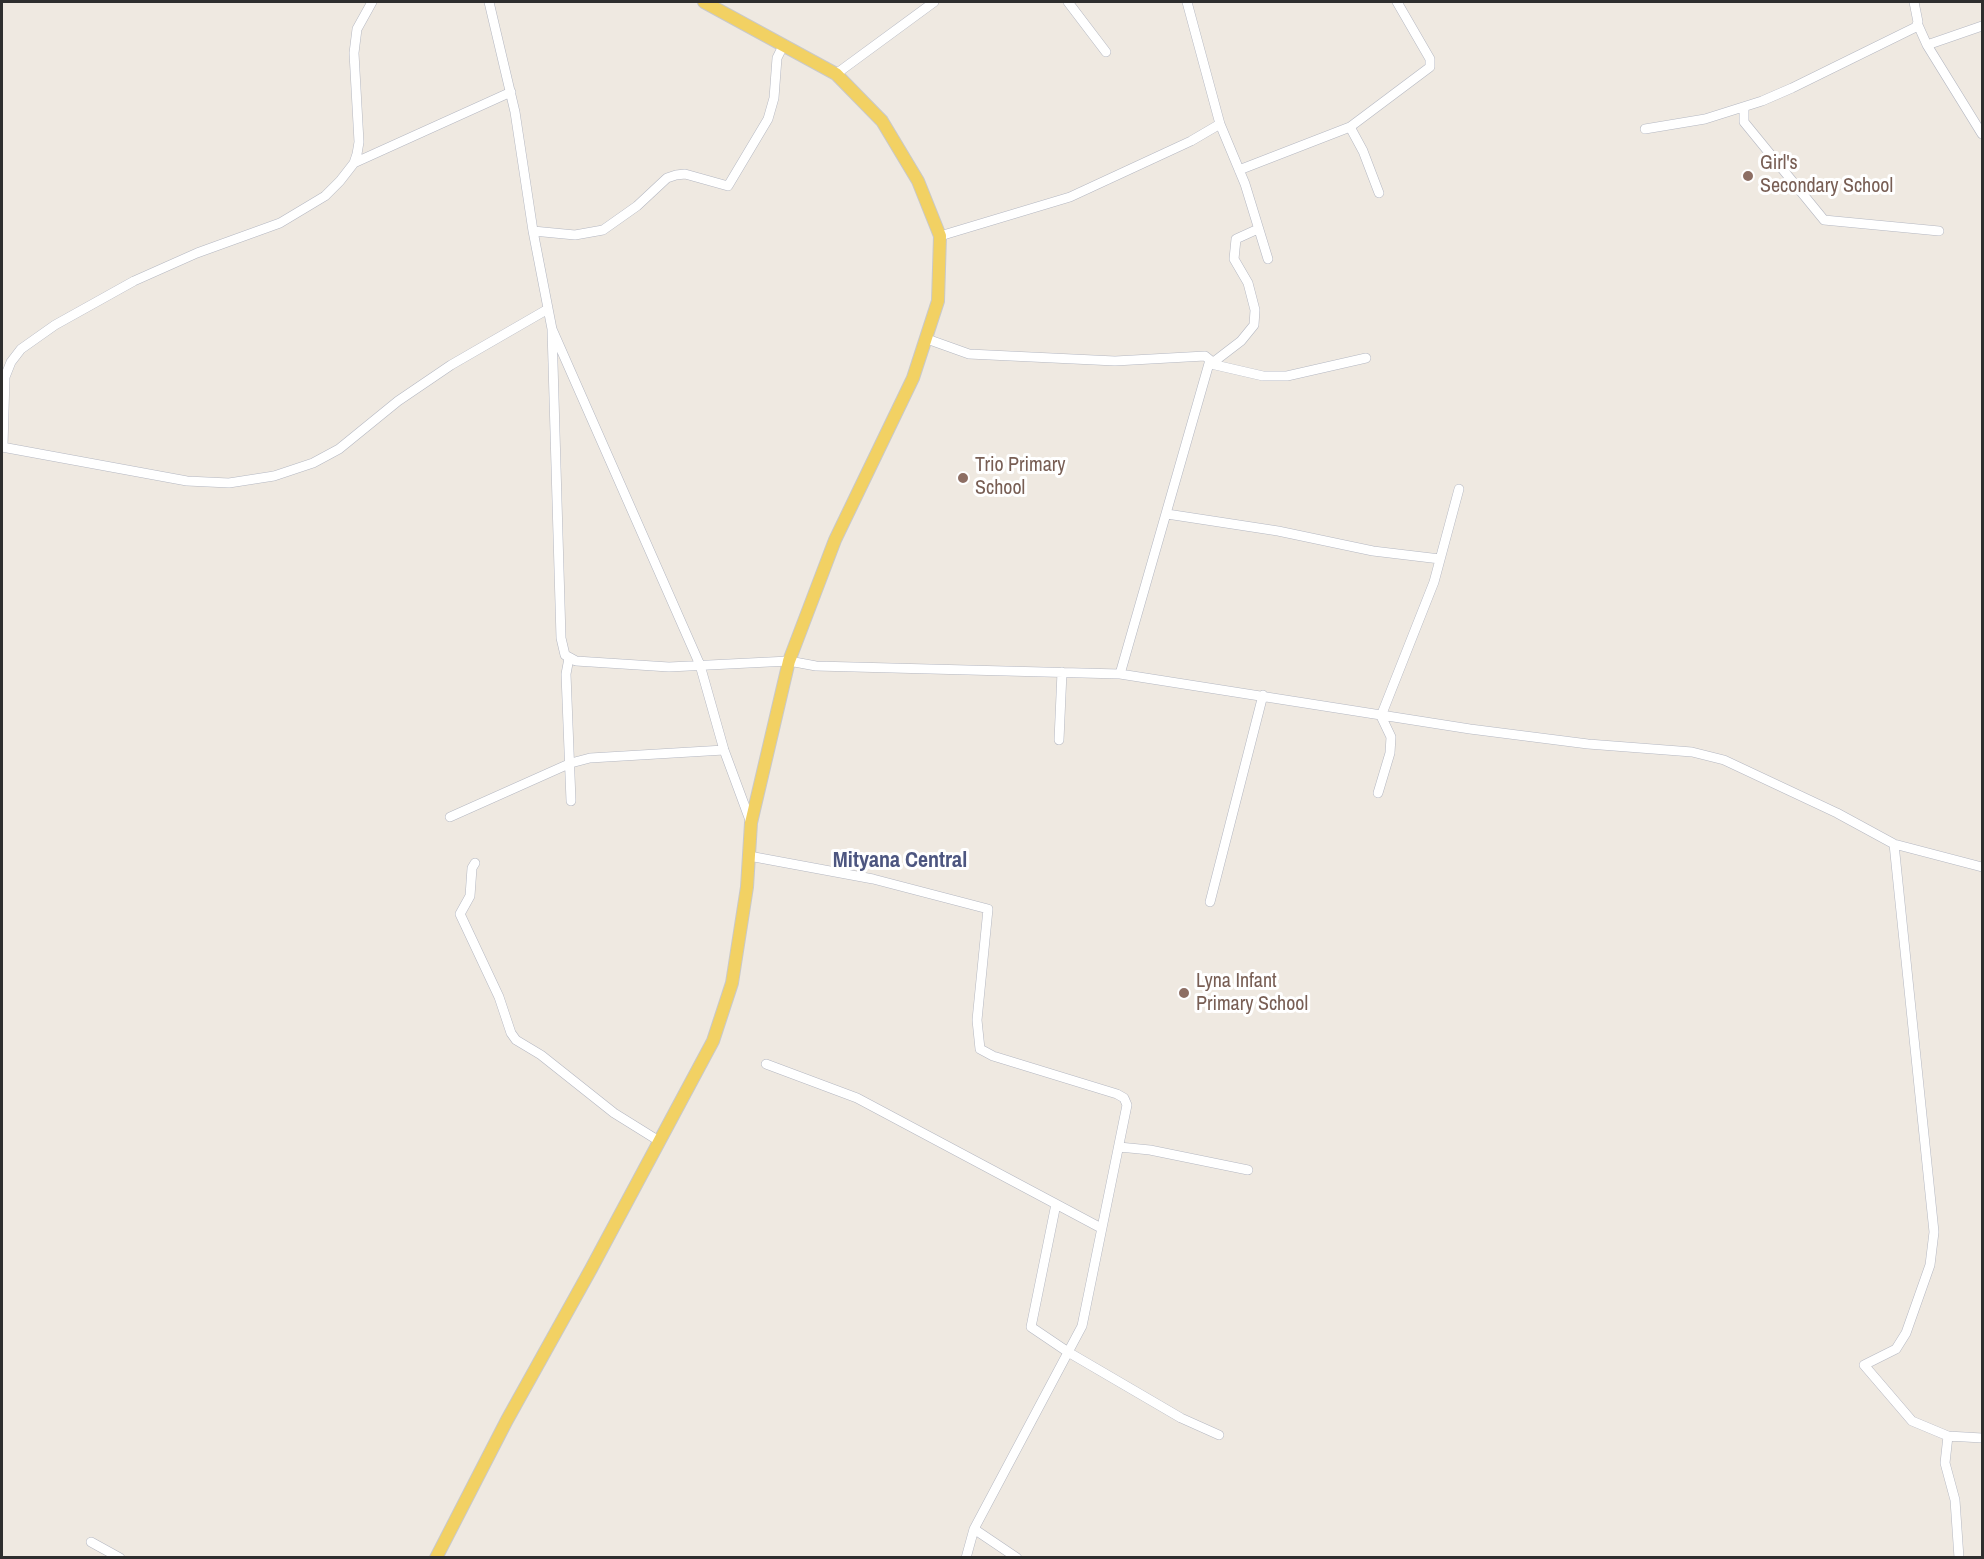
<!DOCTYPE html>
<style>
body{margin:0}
#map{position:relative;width:1984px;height:1559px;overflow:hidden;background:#efe9e1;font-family:"Archivo Narrow",sans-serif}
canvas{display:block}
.frame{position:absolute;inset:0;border:3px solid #2e2e2e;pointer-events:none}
</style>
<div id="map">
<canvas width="1984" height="1559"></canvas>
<div class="frame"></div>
</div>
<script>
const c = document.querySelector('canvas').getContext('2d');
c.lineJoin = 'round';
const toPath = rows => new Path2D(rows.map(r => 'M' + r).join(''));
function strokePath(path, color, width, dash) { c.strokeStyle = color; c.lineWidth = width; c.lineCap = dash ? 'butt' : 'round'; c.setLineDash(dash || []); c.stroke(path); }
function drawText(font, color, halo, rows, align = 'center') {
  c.font = font + ' "Archivo Narrow",sans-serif'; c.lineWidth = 6; c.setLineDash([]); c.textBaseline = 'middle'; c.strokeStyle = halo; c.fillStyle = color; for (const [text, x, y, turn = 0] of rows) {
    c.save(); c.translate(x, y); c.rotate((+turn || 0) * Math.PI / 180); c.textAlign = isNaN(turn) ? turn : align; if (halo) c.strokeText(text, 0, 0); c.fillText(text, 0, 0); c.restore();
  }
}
const minor = toPath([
 [489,2,515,112,533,231,552,329,700,665,724,750,751,823],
 [1068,2,1106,52],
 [1187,2,1220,124,1245,184,1268,259],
 [1918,25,1927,45,1982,134],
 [1927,45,1982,26],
 [836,74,934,2],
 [1744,107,1744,122,1824,220,1939,231],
 [1350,127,1363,151,1379,193],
 [1645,129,1705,119,1762,101,1792,88,1916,27,1918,22,1914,2],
 [354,163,511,92],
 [1239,170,1350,127,1430,67,1430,59,1397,2],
 [1258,229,1236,239,1234,259,1248,283,1255,310,1254,325,1241,341,1211,364,1263,376,1287,376,1366,358],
 [533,231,575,235,603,230,637,206,667,178,676,175,685,174,728,186,768,119,774,98,777,58,783,46],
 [940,236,1070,197,1191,141,1220,124],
 [552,329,561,638,565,655,576,661,669,667,789,661,816,666,1120,674,1470,729,1588,744,1692,752,1724,760,1837,813,1894,844,1982,867],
 [927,339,969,354,1115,361,1205,356,1210,360,1120,674],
 [3,446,5,377,11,362,21,349,55,325,134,281,197,253,280,223,325,196,340,181,354,163,357,154,359,142,354,53,357,29,372,2],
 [2,447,187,481,229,483,274,476,313,463,339,449,398,401,451,365,548,309],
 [1167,514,1278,531,1373,551,1440,559],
 [569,658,566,674,571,801],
 [1059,740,1062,672],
 [1378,793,1390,753,1391,737,1381,716,1434,582,1459,489],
 [450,817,571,763,590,758,724,750],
 [1894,844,1934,1232,1930,1265,1906,1333,1896,1349,1864,1365,1912,1421,1948,1436,1982,1438],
 [749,856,873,879,988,909,977,1020,980,1049,993,1056,1117,1094,1124,1098,1127,1105,1082,1326,974,1529,966,1558],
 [475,863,472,868,470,896,460,914,499,997,511,1033,516,1040,541,1055,614,1113,659,1141],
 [1210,902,1263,695],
 [766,1064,857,1098,1101,1228],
 [1119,1147,1150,1150,1248,1170],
 [1056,1204,1031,1327,1068,1352,1181,1418,1219,1435],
 [1948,1436,1945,1463,1955,1500,1959,1558],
 [974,1529,1017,1558],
 [91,1542,120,1558]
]);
const major = toPath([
 [436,1558,507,1420,591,1269,713,1041,732,983,747,887,751,823,789,661,835,540,913,378,938,301,940,236,918,181,882,121,836,74,704,2]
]);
const markers = [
 [1748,176,6,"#8d6e63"],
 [963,478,6,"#8d6e63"],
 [1184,993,6,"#8d6e63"]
];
const educationNames = [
 ["Girl's",1760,164],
 ["Secondary School",1760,187],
 ["Trio Primary",975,466],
 ["School",975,489],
 ["Lyna Infant",1196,982],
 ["Primary School",1196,1005]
];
const quarterNames = [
 ["Mityana Central",900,861]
];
strokePath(minor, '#b4b7c1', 10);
strokePath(major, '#c9c9c9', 14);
strokePath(minor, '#fff', 9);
strokePath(major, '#f2d163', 12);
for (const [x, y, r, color] of markers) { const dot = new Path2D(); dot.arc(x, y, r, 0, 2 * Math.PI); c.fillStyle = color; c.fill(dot); strokePath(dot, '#fff', 2); }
drawText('20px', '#785e54', '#fff', educationNames, 'left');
drawText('bold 22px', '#4d5680', '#fff', quarterNames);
</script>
